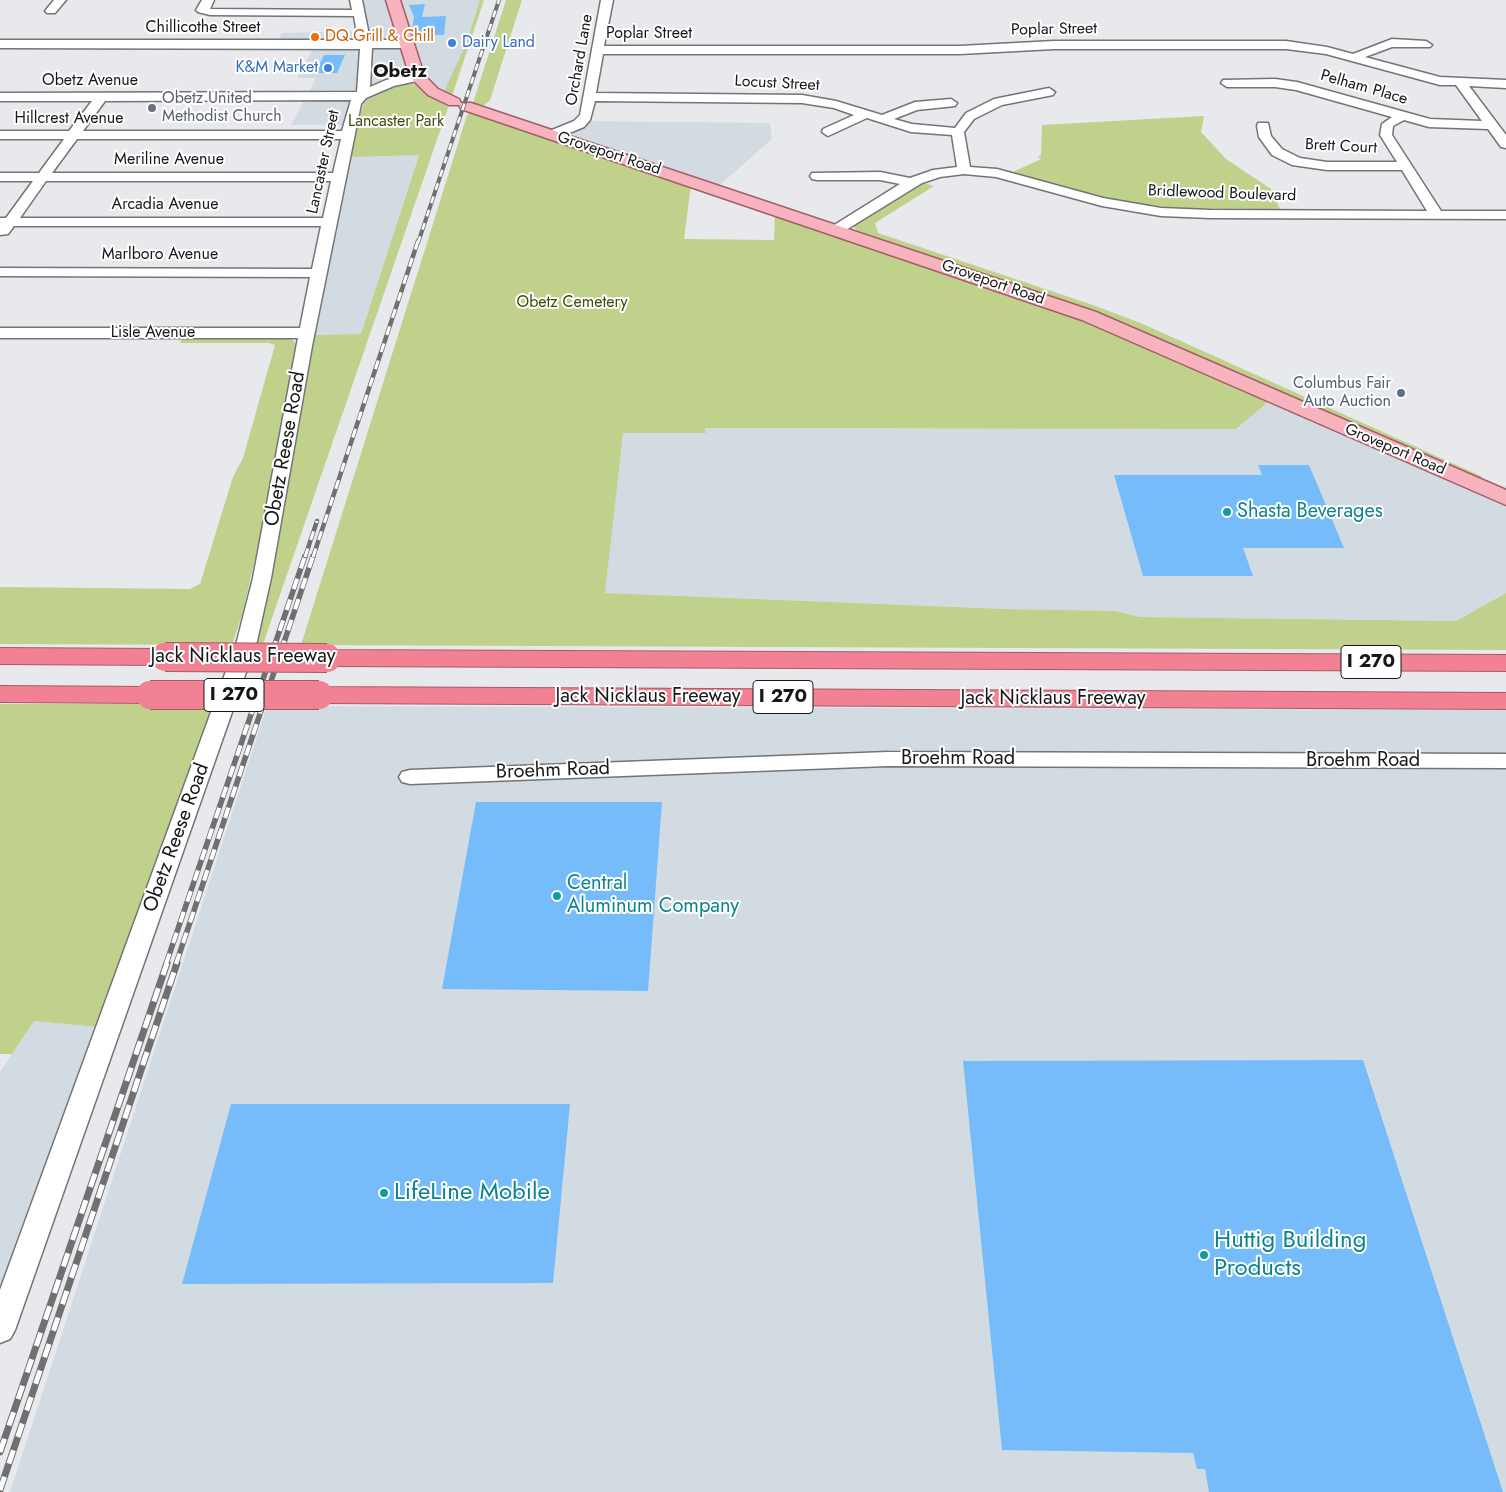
<!DOCTYPE html>
<style>
body{margin:0}
canvas{display:block;background:#e7e9ec}
</style>
<canvas width="1506" height="1492"></canvas>
<script>
const c = document.querySelector('canvas').getContext('2d');
c.lineJoin = 'round';
function fill(path, color) { c.fillStyle = color; c.fill(path, 'evenodd'); }
const toPath = rows => new Path2D(rows.map(r => 'M' + r).join(''));
function strokePath(path, color, width, dash) { c.strokeStyle = color; c.lineWidth = width; c.lineCap = dash ? 'butt' : 'round'; c.setLineDash(dash || []); c.stroke(path); }
function drawText(font, color, halo, rows, align = 'center') {
  c.font = font + ' Jost,sans-serif'; c.lineWidth = 4; c.setLineDash([]); c.textBaseline = 'middle'; c.strokeStyle = halo; c.fillStyle = color; for (const [text, x, y, turn = 0] of rows) {
    c.save(); c.translate(x, y); c.rotate((+turn || 0) * Math.PI / 180); c.textAlign = isNaN(turn) ? turn : align; if (halo) c.strokeText(text, 0, 0); c.fillText(text, 0, 0); c.restore();
  }
}
const built = toPath([
 [360,0,480,0,466,44,419,154,361,334,312,335,354,125,291,125,316,78,297,78,314,47,274,47,282,33,368,31],
 [580,121,770,123,772,139,712,192,544,135],
 [1268,402,1506,503,1506,593,1456,621,1140,617,1116,611,1005,609,605,593,622,433,706,433,705,428,1236,429],
 [267,706,1506,710,1506,1492,10,1492],
 [34,1021,98,1027,0,1296,0,1072]
]);
const green = toPath([
 [480,0,484,0,452,96,443,94,466,44],
 [506,0,522,0,490,100,483,106,473,103],
 [409,83,418,86,430,96,449,105,263,644,256,644,265,609,312,335,361,334,419,155,348,157,364,104,367,100,399,85],
 [472,111,691,185,684,239,774,240,775,213,1081,317,1160,349,1268,402,1236,429,705,428,706,433,623,433,605,593,1005,609,1116,611,1140,617,1456,621,1506,593,1506,650,301,645,467,115],
 [1204,116,1201,132,1226,159,1271,189,1281,211,1193,211,1153,208,1085,196,1011,173,1041,159,1038,157,1041,155,1042,125],
 [923,183,934,186,875,223,878,233,1093,305,1143,324,1483,477,1479,478,1468,476,1063,302,856,230,853,225],
 [184,335,283,336,292,339,297,345,262,529,242,615,232,645,0,644,0,587,190,589,200,584,233,477,243,458,275,345,269,343,180,343],
 [0,704,215,704,98,1027,34,1021,12,1054,0,1054]
]);
const building = toPath([
 [425,4,422,17,446,16,444,35,413,35,412,30,414,17,409,5],
 [324,55,345,55,337,73,315,73],
 [1258,465,1309,465,1344,548,1243,548,1253,576,1143,576,1114,475,1262,475],
 [476,802,662,802,648,991,442,989],
 [1363,1060,1503,1492,1209,1492,1205,1469,1197,1469,1193,1453,1002,1450,963,1061],
 [231,1104,570,1104,553,1283,182,1284]
]);
const minor = toPath([
 [54,0,66,0,55,13,47,13,45,11,54,0],
 [202,0,214,0,210,9,352,10,350,0,362,0,370,40,406,40,412,44,406,48,372,48,370,87,386,80,417,73,423,77,421,80,394,86,366,98,361,104,312,346,271,578,257,641,15,1330,10,1339,0,1343,0,1290,237,641,253,578,298,338,0,338,0,328,300,328,310,277,0,276,0,268,312,269,321,226,14,226,8,234,0,235,0,218,6,218,33,181,0,181,0,173,39,173,64,139,0,139,0,131,69,131,92,101,0,101,0,93,357,92,360,49,0,48,0,40,358,40,354,16,210,15,198,12,196,10,202,0],
 [351,100,342,131,83,131,105,101,351,100],
 [77,139,341,139,333,173,52,173,77,139],
 [46,181,331,181,323,218,20,218,46,181],
 [601,0,613,0,604,46,960,46,1054,41,1286,41,1327,47,1353,54,1392,39,1426,41,1432,45,1430,47,1392,47,1365,57,1440,77,1506,80,1506,88,1469,86,1506,135,1506,148,1501,147,1488,129,1429,127,1404,120,1393,126,1392,135,1441,211,1506,211,1506,219,1210,218,1161,216,1102,206,996,177,964,174,940,177,922,183,841,233,836,234,831,233,829,230,831,227,900,184,880,180,817,180,812,179,810,176,812,173,880,172,910,178,933,170,957,167,952,135,911,132,867,118,828,136,822,132,823,129,854,115,834,108,802,103,595,101,590,120,584,127,557,138,547,138,546,135,547,132,574,121,580,115,601,0],
 [1054,49,1286,49,1326,54,1440,85,1456,85,1482,121,1430,119,1297,82,1275,79,1223,80,1221,83,1227,87,1275,87,1296,90,1392,117,1382,124,1380,135,1397,162,1327,162,1300,158,1282,149,1271,136,1268,123,1258,123,1257,126,1259,137,1272,155,1292,165,1327,170,1402,170,1427,211,1210,210,1161,208,1103,198,997,169,970,167,964,132,974,119,1002,105,1053,95,1055,92,1049,88,994,99,966,113,955,128,912,124,894,119,917,110,955,106,957,103,951,99,915,102,882,115,836,101,802,95,596,93,603,54,960,54,1054,49],
 [888,752,1506,754,1506,768,888,766,410,784,402,782,399,777,402,772,410,770,888,752]
]);
const major = toPath([
 [386,0,400,0,424,75,438,89,459,99,461,103,471,103,1096,312,1506,490,1506,505,1082,320,461,109,459,105,449,105,428,95,410,77,386,0]
]);
const highway = toPath([
 [0,648,165,649,174,651,178,657,174,663,165,665,0,664,0,648],
 [327,650,1506,655,1506,671,327,666,318,664,314,658,318,652,327,650],
 [0,686,150,687,159,689,163,695,159,701,150,703,0,702,0,686],
 [319,687,1506,693,1506,709,319,703,310,701,306,695,310,689,319,687]
]);
const railFar3 = toPath([
 [418,243,499,0]
]);
const railFar2 = toPath([
 [305,557,317,521],
 [313,557,418,241]
]);
const railFar1 = toPath([
 [166,964,305,556],
 [176,964,313,556]
]);
const rail = toPath([
 [0,1452,167,963],
 [0,1490,177,963]
]);
const highwayBridge = toPath([
 [165,657,327,658],
 [150,695,319,695]
]);
const markers = [
 [315,37,5,"#e8710a"],
 [452,43,5,"#3f7fe0"],
 [328,68,5,"#3f7fe0"],
 [152,108,5,"#6b7280"],
 [1401,393,5,"#5c6f8a"],
 [1227,512,5,"#0f9aa8"],
 [557,896,5,"#0f9aa8"],
 [384,1193,5,"#0f9aa8"],
 [1204,1255,5,"#0f9aa8"]
];
const farStreetnames = [
 ["Chillicothe Street",203,28],
 ["Poplar Street",1054,30,-1],
 ["Poplar Street",649,34],
 ["Orchard Lane",580,60,-80],
 ["Obetz Avenue",90,81],
 ["Locust Street",777,84,3],
 ["Pelham Place",1364,88,16],
 ["Hillcrest Avenue",69,119],
 ["Brett Court",1341,147,3],
 ["Groveport Road",609,154,18],
 ["Meriline Avenue",169,160],
 ["Lancaster Street",324,162,-78],
 ["Bridlewood Boulevard",1222,194,2],
 ["Arcadia Avenue",165,205],
 ["Marlboro Avenue",160,255],
 ["Groveport Road",993,283,19],
 ["Lisle Avenue",153,333],
 ["Groveport Road",1395,450,23]
];
const farFoodnames = [
 ["DQ Grill & Chill",325,37]
];
const farShopnames = [
 ["Dairy Land",462,43],
 ["K&M Market",318,68,"right"]
];
const farWorshipnames = [
 ["Obetz United",162,99],
 ["Methodist Church",162,117]
];
const farParknames = [
 ["Lancaster Park",396,122],
 ["Obetz Cemetery",572,303]
];
const farServicenames = [
 ["Columbus Fair",1391,384],
 ["Auto Auction",1391,402]
];
const farQuarternames = [
 ["Obetz",400,72]
];
const shields = [
 [1371,662,60],
 [234,695,60],
 [783,697,60]
];
const shieldNames = [
 ["I 270",1371,662],
 ["I 270",234,695],
 ["I 270",783,697]
];
const streetNames = [
 ["Obetz Reese Road",286,449,-80],
 ["Jack Nicklaus Freeway",243,657],
 ["Jack Nicklaus Freeway",648,697],
 ["Jack Nicklaus Freeway",1053,699],
 ["Broehm Road",958,759],
 ["Broehm Road",1363,761],
 ["Broehm Road",553,771,-2],
 ["Obetz Reese Road",177,838,-70]
];
const cultureNames = [
 ["Shasta Beverages",1237,512],
 ["Central",567,884],
 ["Aluminum Company",567,907]
];
const nearCulturenames = [
 ["LifeLine Mobile",394,1193],
 ["Huttig Building",1214,1241],
 ["Products",1214,1269]
];
fill(built, '#d3dbe2');
fill(green, '#bfd18a');
fill(building, '#76bcfb');
strokePath(minor, '#727476', 3);
strokePath(major, '#a55c68', 3);
strokePath(highway, '#a55c68', 2);
fill(minor, '#fff');
fill(major, '#f7b3be');
fill(highway, '#f28193');
strokePath(railFar3, '#6f7072', 4);
strokePath(railFar2, '#6f7072', 4.5);
strokePath(railFar1, '#6f7072', 5.5);
strokePath(rail, '#6f7072', 7);
strokePath(railFar3, '#fff', 2.5, [7]);
strokePath(railFar2, '#fff', 3, [9]);
strokePath(railFar1, '#fff', 4, [11]);
strokePath(rail, '#fff', 5, [14]);
strokePath(highwayBridge, '#a55c68', 30, []);
strokePath(highwayBridge, '#f28193', 28);
for (const [x, y, r, color] of markers) { const dot = new Path2D(); dot.arc(x, y, r, 0, 2 * Math.PI); c.fillStyle = color; c.fill(dot); strokePath(dot, '#fff', 2); }
drawText('16px', '#161718', '#fff', farStreetnames);
drawText('16px', '#c56008', '#fff', farFoodnames, 'left');
drawText('16px', '#366cbe', '#fff', farShopnames, 'left');
drawText('16px', '#5b616d', '#fff', farWorshipnames, 'left');
drawText('16px', '#3e4a07', '#fff', farParknames);
drawText('16px', '#4e5e75', '#fff', farServicenames, 'right');
drawText('bold 19px', '#161718', '#fff', farQuarternames);
for (const [x, y, w] of shields) { const box = new Path2D(); box.roundRect(x - w / 2, y - 16.5, w, 33, 4); c.fillStyle = '#fff'; c.fill(box); strokePath(box, '#161718', 1); }
drawText('bold 19px', '#161718', null, shieldNames);
drawText('20px', '#161718', '#fff', streetNames);
drawText('20px', '#0d838f', '#fff', cultureNames, 'left');
drawText('24px', '#0d838f', '#fff', nearCulturenames, 'left');
</script>
